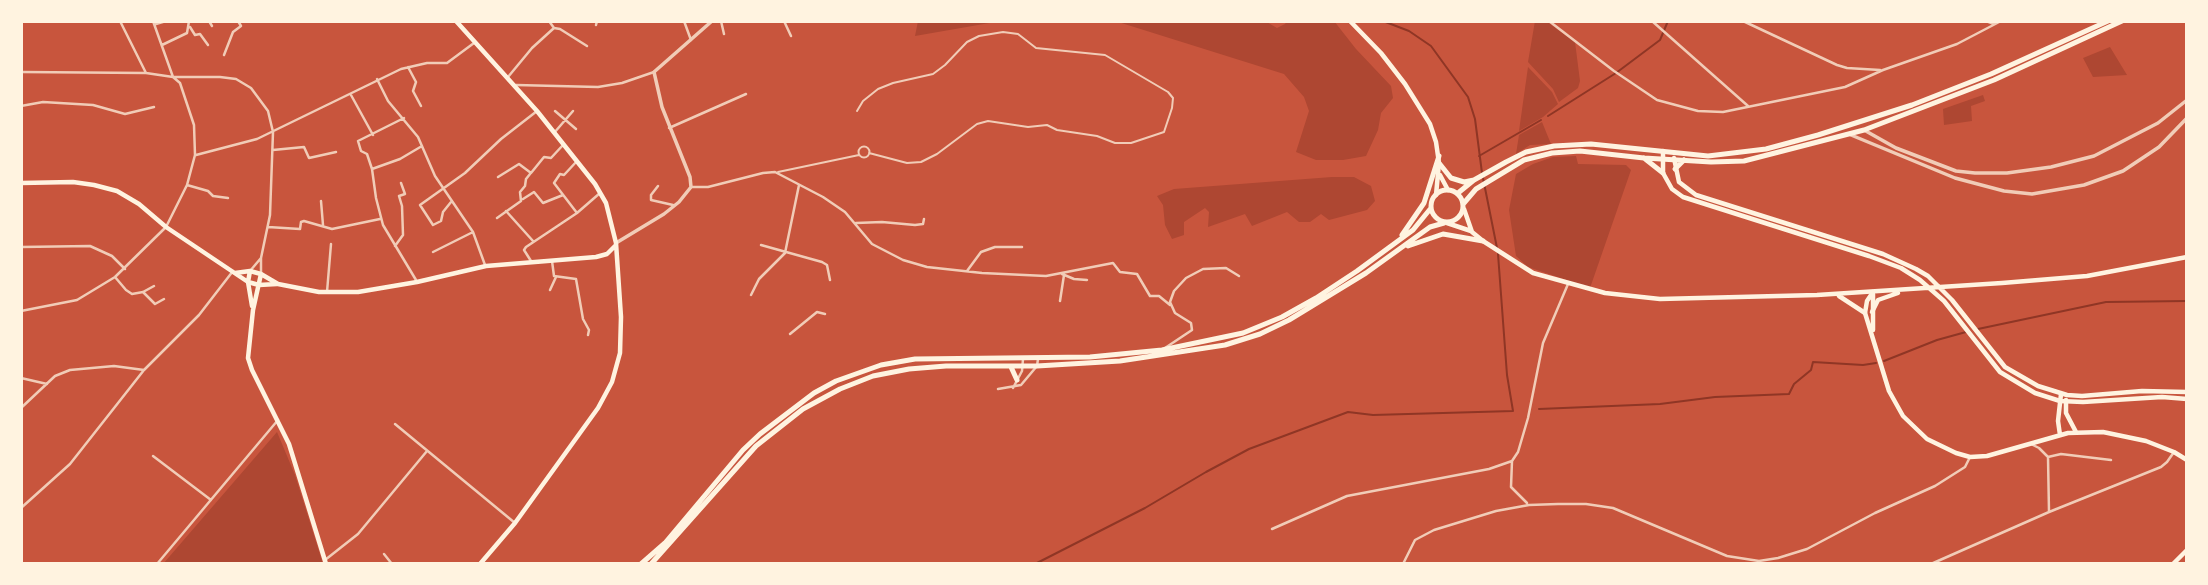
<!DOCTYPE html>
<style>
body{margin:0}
#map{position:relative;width:2208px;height:585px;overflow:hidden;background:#c8553d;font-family:"Golos Text",sans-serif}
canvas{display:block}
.frame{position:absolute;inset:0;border:23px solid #fff3e0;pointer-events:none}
</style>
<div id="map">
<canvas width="2208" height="585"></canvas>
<div class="frame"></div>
</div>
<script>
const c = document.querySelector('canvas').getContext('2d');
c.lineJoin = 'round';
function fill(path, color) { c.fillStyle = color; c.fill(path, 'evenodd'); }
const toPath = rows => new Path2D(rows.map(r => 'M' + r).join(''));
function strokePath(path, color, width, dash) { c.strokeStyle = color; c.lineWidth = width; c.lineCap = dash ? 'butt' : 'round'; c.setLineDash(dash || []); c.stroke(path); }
const green = toPath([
 [918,21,1001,21,915,36],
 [1115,21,1265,21,1277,28,1285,24,1287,21,1334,21,1356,49,1391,86,1393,98,1381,113,1378,130,1366,156,1343,160,1316,160,1296,152,1309,111,1304,97,1284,74],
 [1535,21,1546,21,1575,42,1580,81,1578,88,1559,102,1553,89,1528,62],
 [2110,47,2127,75,2093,77,2083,58],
 [1528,67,1552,92,1558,104,1543,117,1519,131],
 [1983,95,1985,101,1971,106,1972,121,1944,125,1943,109],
 [1542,122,1551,144,1530,145,1516,154,1519,135],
 [1576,156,1578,164,1626,165,1631,170,1590,288,1528,267,1516,256,1509,210,1516,174,1533,164,1553,157],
 [1332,177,1354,177,1371,186,1375,201,1367,210,1329,220,1321,214,1310,222,1299,222,1287,212,1252,226,1245,214,1208,227,1209,212,1205,208,1184,222,1184,235,1172,239,1165,225,1163,205,1157,196,1174,189],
 [277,432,295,475,323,564,163,564]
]);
const stream = toPath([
 [1383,21,1409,31,1431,46,1468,97,1475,119,1482,173],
 [1548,116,1616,73,1660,40,1668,21],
 [1479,156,1541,120],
 [1483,178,1497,248],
 [1978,329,2106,302,2187,301],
 [1884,361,1937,340,1966,332],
 [1539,409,1660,404,1715,397,1789,394,1794,384,1811,370,1813,362,1863,365,1876,363],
 [1035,564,1145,508,1206,472,1249,449,1348,412,1373,415,1513,411,1507,375,1498,254]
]);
const service = toPath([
 [857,111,863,101,878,89,893,83,933,74,945,65,967,42,979,36,1003,32,1018,34,1036,48,1105,55,1168,92,1173,98,1172,108,1164,132,1131,143,1115,143,1097,136,1057,130,1047,125,1028,127,988,121,977,124,937,154,921,162,907,163,869,153],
 '858.5 152a5.5 5.5 0 1 1 11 0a5.5 5.5 0 1 1-11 0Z',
 [778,172,859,155]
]);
const minor = toPath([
 [120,21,146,73],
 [209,21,212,26],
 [684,21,691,40],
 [721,21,724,34],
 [784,21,791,36],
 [1549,21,1614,71,1657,100,1698,111,1723,112,1845,87,1883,70,1957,44,2001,21],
 [1652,21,1748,106],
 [1743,21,1837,65,1847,68,1880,70],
 [1986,21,1994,24],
 [156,24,166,21],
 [596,25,597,21],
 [190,27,195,35,200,34,208,45],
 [554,28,560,29,587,46],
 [162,45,187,33,189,21],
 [224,55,233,32,241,26,238,21],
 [408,67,416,82,413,91,421,106],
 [21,72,146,73,173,77,220,77,236,79,251,88,268,111,273,132,270,215,261,258,261,274],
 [508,77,532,48,554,28,549,21],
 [377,79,388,101,418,137,435,176,473,232,485,265],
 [516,85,598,87,622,83,654,72],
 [351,95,373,135],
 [21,106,43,102,93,105,125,114,154,107],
 [555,111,576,129],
 [404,118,358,141,361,151,367,154,372,169,376,198,383,225,416,280],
 [669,128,746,94],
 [554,133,573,111],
 [273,150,304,147,309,158,336,152],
 [196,155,257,139,401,69,427,63,447,63,474,43],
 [372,169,400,159,422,146],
 [498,177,519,164,531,173,544,157,551,158,563,145],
 [187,185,208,191,213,196,228,198],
 [658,186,651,195,651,200,673,205],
 [691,187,708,187,763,173,775,172,823,197,845,212,872,244,903,260,927,267,982,273,1046,276,1113,263,1120,272,1137,274,1150,296,1159,296,1170,305],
 [523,199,534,192,543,203,563,195],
 [321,201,323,225],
 [451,202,443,212,441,221,433,225,420,205,465,173,501,139,537,111],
 [506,211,533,241],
 [577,213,554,183,560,174,564,175,577,161],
 [497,218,521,201,520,192,525,186,526,179,530,174],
 [856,223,882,222,915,225,923,224,924,219],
 [268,227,300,229,301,222,304,221,332,229,380,219],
 [761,245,822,262,827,265,830,280],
 [395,246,403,235,402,206,399,196,405,194,401,183],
 [21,247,90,246,112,256,125,269],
 [433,252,473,232],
 [531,261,524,250,526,247,577,213,600,193],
 [552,261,554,276,576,279,583,319,589,330,588,335],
 [250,271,261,258],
 [967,271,981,252,995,247,1022,247],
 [1062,274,1074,279,1087,280],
 [115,277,126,290,132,294,143,292,154,286],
 [550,290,556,277],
 [143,292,155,304,164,299],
 [327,292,331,244],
 [751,295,759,279,785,253,799,185],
 [1060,301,1064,275],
 [21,311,77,300,115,277,166,227,187,185,195,155,194,125,180,83,173,77,153,21],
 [790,334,817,312,825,314],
 [1165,348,1192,330,1191,323,1175,313,1170,302,1174,291,1186,278,1203,269,1226,268,1239,276],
 [21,378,47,384],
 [1013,388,1022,371,1023,359],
 [998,389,1021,385,1037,366,1038,359],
 [21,408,55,376,70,370,114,366,144,370],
 [395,424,515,523],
 [2031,444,2039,448,2048,457,2049,512],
 [153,456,211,500],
 [2048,457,2061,454,2111,460],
 [1512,461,1511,487,1527,503],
 [21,508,70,464,144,370,199,315,233,271],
 [1272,529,1347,496,1489,469,1512,461,1518,452,1528,418,1543,343,1568,284],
 [384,554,392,564],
 [325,560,358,534,427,451],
 [157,564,278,420],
 [1403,564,1415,540,1434,530,1496,511,1529,505,1558,504,1586,504,1613,508,1727,556,1759,561,1778,558,1807,549,1875,513,1935,486,1965,467,1970,457],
 [1931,564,2049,512,2161,467,2167,462,2174,452]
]);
const tertiary = toPath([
 [1864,130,1896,148,1956,171,1975,173,2007,173,2051,167,2094,156,2158,123,2187,100],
 [1851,135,1955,178,2004,191,2032,194,2084,185,2123,171,2159,147,2187,118],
 [616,243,664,214,679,202,691,187,690,177,662,107,654,72,712,21]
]);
const secondary = toPath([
 [456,21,537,111,595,184,606,203,616,243,621,317,620,353,612,382,598,408,515,523,480,564],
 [1350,21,1381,53,1405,84,1430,124,1436,142,1439,163,1436,195],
 [1440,175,1448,190],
 [21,183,73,182,94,185,117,191,139,204,166,227,248,282,259,285,277,284],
 [250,271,248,282,252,306],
 [235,273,250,271,261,274,278,284,319,292,358,292,417,282,486,266,596,257,607,254,615,246],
 [261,274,253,310,248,358,252,370,289,444,326,564],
 [1873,292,1867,301,1865,313,1889,391,1903,416,1927,439,1956,453,1970,457,1987,456,2068,433,2103,432,2146,441,2174,452,2187,460],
 [1873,330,1873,294],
 [2066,400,2066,413,2076,432],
 [2060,435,2058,421,2061,394],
 [2173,564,2187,550]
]);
const primary = toPath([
 [1663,151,1663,173,1672,189,1683,197,1869,256,1901,268,1920,280,1944,301,2000,372,2035,393,2060,401,2083,402,2162,397,2187,399],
 [1674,158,1679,182,1696,195,1883,254,1916,269,1928,276,1952,300,2005,367,2038,386,2067,395,2082,396,2142,391,2187,392],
 [1464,209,1472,232,1483,241,1533,273,1605,293,1660,299,1817,295,2002,283,2087,276,2187,257],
 [1447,223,1471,231],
 [1839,296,1865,313],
 [1872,312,1878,300,1898,293]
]);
const trunk = toPath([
 [1644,158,1663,173],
 [1439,163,1451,178,1464,182,1474,180],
 [1675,169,1684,160],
 '1431 206a16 16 0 1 1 32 0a16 16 0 1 1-32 0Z',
 [1458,193,1474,180,1506,162,1526,152,1554,146,1591,144,1708,156,1766,149,1818,135,1912,105,1991,74,2108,21],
 [1464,203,1476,189,1524,160,1552,153,1580,151,1644,158,1711,162,1744,161,1864,130,1994,80,2122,21],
 [1402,235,1424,203,1439,156],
 [1408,246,1443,234,1483,241],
 [1011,367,1017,380],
 [641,564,665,543,743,450,760,434,814,393,836,381,881,365,915,359,1090,357,1162,350,1243,333,1282,317,1316,298,1357,271,1413,230,1431,208],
 [651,564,756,446,803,409,840,389,873,376,909,369,946,366,1037,366,1120,361,1225,345,1260,334,1289,320,1366,273,1430,227,1444,223]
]);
fill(green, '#ae4732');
strokePath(stream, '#8f3625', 2);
strokePath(service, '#f1ccb7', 2);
strokePath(minor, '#f1ccb7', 2.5);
strokePath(tertiary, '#f1ccb7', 3.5);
strokePath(secondary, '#fff3e0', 4.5);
strokePath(primary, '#fff3e0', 4.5);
strokePath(trunk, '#fff3e0', 5);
</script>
